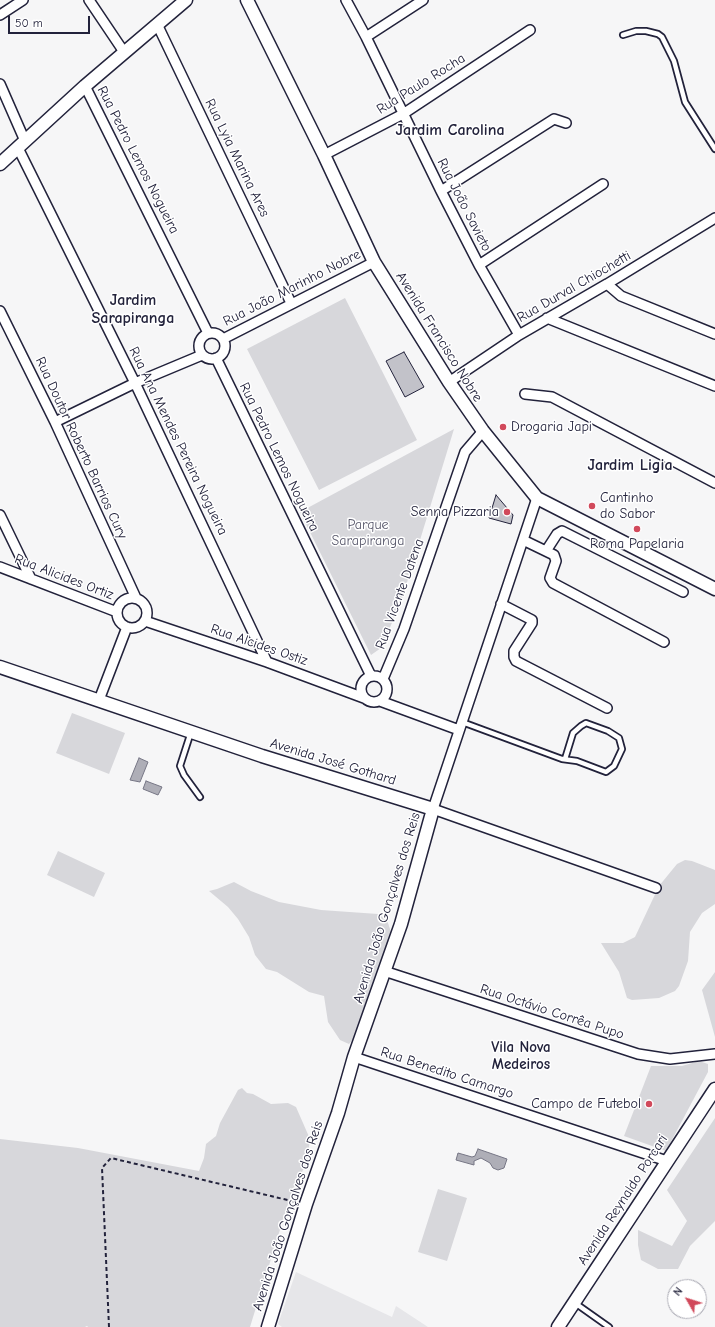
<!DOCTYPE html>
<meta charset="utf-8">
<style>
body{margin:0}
#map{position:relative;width:715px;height:1327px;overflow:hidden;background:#f6f6f7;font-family:"Comic Neue",sans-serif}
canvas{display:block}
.north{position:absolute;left:667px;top:1279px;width:40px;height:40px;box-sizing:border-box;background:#fff;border:1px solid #a7a7b1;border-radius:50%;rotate:309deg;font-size:11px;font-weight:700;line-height:16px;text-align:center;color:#22223b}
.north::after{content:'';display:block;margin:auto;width:14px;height:18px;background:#d1495b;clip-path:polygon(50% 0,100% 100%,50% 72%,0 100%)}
.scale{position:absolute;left:8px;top:16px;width:82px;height:18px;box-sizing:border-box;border:2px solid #22223b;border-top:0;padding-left:5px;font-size:12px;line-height:14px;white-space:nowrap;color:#22223b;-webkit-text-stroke:3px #fff;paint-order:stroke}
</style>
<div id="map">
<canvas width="715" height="1327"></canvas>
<div class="north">N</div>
<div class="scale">50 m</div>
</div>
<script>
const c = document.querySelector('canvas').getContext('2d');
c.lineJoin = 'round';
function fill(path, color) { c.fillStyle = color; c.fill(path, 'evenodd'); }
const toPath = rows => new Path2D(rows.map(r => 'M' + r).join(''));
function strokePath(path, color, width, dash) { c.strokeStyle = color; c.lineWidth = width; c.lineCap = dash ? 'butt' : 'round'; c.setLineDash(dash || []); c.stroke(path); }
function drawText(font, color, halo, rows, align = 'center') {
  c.font = font + ' "Comic Neue",sans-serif'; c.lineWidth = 3; c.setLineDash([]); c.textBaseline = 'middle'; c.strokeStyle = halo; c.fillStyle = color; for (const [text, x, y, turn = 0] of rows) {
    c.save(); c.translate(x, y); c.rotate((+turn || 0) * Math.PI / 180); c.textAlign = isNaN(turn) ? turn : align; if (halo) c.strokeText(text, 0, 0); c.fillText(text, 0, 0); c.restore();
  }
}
const built = toPath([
 [296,1272,392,1317,396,1306,428,1327,282,1327,278,1324]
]);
const green = toPath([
 [345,298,417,440,319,490,247,349],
 [454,429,401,602,381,648,371,655,300,512],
 [72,713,125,733,109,774,56,753],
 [58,851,105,873,94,897,47,875],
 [685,860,692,861,715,870,715,904,702,913,690,932,688,961,679,986,675,991,659,998,632,1000,627,998,619,972,601,943,623,943,635,937,659,886,677,864],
 [234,882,251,891,279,902,321,910,378,914,387,920,392,935,355,1037,349,1044,340,1040,328,1022,324,996,309,992,277,972,266,969,255,955,249,937,238,919,228,907,209,891,217,889],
 [715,972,715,1037,702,990],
 [699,1061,708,1064,708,1072,666,1151,624,1136,651,1066,682,1066],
 [242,1088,247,1093,253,1094,271,1104,288,1103,296,1107,310,1139,307,1162,291,1194,250,1327,88,1327,87,1326,85,1327,0,1327,0,1139,78,1148,199,1171,204,1158,206,1144,216,1136,220,1123,238,1090],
 [715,1118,715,1221,690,1246,678,1269,658,1269,641,1260,638,1245,638,1230,672,1246,687,1221,667,1190],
 [438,1189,467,1198,447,1261,418,1252]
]);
const water = toPath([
 [139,758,148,762,140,782,130,780,139,758],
 [146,781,162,787,158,795,143,789,146,781],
 [478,1149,507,1159,504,1168,498,1170,493,1168,490,1163,481,1158,474,1161,474,1165,456,1160,458,1153,472,1157,475,1156,478,1149]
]);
const building = toPath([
 [404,352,424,387,405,397,386,361,404,352],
 [496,495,513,515,511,524,489,518,496,495]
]);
const path = toPath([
 [109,1327,102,1168,111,1158,296,1202]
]);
const lane = toPath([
 [623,35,636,31,646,31,658,34,662,37,674,61,685,102,715,149],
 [462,722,562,759,577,761,606,772,614,766,622,749,619,738,608,731,586,723,581,726,573,733,565,759],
 [191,732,180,766,184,775,200,797],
 [575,1303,609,1327]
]);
const street = toPath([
 [89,0,124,52],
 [346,0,366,37,441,191,479,265,519,335],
 [0,15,23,0],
 [157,24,291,303],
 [366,37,423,0],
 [0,84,25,141],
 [85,86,208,333],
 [18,148,135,383,267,662],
 [324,155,403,114,530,30],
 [441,191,554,119,566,123],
 [479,265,603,184],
 [607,284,621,296,715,334],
 [0,311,55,422,136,598],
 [547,318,715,386],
 '199 346a13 13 0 1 1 26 0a13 13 0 1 1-26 0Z',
 [223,339,374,262],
 [216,358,371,676],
 [449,382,519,335,607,284,715,218],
 [525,394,552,397,715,483],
 [55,422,135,383,202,355],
 [537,498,433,809,656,888],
 [0,515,31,579],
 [523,540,554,555,556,561,550,578,553,583,664,642],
 [546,551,557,534,562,531,683,592],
 [0,567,117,612],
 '117 613a15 15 0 1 1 30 0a15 15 0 1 1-30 0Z',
 [501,604,532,620,532,623,514,651,514,657,516,661,607,708],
 [145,621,267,662,364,698],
 '361 689a13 13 0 1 1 26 0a13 13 0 1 1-26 0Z',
 [383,679,404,629,465,452,483,431],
 [99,700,127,627],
 [380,701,459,730],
 [384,971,638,1054,670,1059,715,1054],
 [354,1057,667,1161]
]);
const secondary = toPath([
 [247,0,324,155,374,262,449,382,483,431,537,498,715,589],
 [0,164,85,86,186,0],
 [0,667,262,756,433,809,401,924,354,1057,338,1113,306,1204,268,1327],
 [558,1327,715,1089]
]);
const markers = [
 [503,427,4,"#d1495b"],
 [592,506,4,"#d1495b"],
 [507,512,4,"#d1495b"],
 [637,529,4,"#d1495b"],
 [649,1104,4,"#d1495b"]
];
const streetNames = [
 ["Rua Paulo Rocha",421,84,-32],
 ["Rua Lyia Marina Ares",237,158,64],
 ["Rua Pedro Lemos Nogueira",138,160,63],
 ["Rua João Savieto",464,205,63],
 ["Rua Durval Chiochetti",574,287,-30],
 ["Rua João Marinho Nobre",292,288,-27],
 ["Avenida Francisco Nobre",439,337,58],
 ["Rua Ana Mendes Pereira Nogueira",178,441,64],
 ["Rua Doutor Roberto Barrios Cury",81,448,65],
 ["Rua Pedro Lemos Nogueira",279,457,64],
 ["Rua Alicides Ortiz",64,577,21],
 ["Rua Vicente Datena",400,594,-70],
 ["Rua Alcides Ostiz",259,645,19],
 ["Avenida José Gothard",333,762,17],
 ["Avenida João Gonçalves dos Reis",387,908,-73],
 ["Rua Octávio Corrêa Pupo",552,1012,18],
 ["Rua Benedito Camargo",447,1073,18],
 ["Avenida Reynaldo Porcari",623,1200,-57],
 ["Avenida João Gonçalves dos Reis",288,1216,-72]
];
const poiNames = [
 ["Drogaria Japi",511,427],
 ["Cantinho",600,498],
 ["do Sabor",600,514],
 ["Senna Pizzaria",499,512,"right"],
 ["Roma Papelaria",637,544,"center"],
 ["Campo de Futebol",641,1104,"right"]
];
const parkNames = [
 ["Parque",368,525],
 ["Sarapiranga",368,541]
];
const neighbourhoodNames = [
 ["Vila Nova",521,1048],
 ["Medeiros",521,1065]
];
const quarterNames = [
 ["Jardim Carolina",450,130],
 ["Jardim",133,300],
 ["Sarapiranga",133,318],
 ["Jardim Ligia",630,465]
];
fill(built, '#e6e6e9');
fill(green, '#d7d7db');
fill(water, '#aeaeb7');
strokePath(water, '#767685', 1);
fill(building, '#c2c2c9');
strokePath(building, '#22223b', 1);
strokePath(lane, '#22223b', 8);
strokePath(street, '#22223b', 12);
strokePath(secondary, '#22223b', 15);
strokePath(path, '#22223b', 2, [4, 3]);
strokePath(lane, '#fff', 4.5);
strokePath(street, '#fff', 9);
strokePath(secondary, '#fff', 12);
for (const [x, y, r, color] of markers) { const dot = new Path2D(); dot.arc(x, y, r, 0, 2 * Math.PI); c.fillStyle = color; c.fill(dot); strokePath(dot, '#fff', 1.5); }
drawText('14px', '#22223b', '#fff', streetNames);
drawText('14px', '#22223b', '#fff', poiNames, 'left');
drawText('14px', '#58586b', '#fff', parkNames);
drawText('bold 15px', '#22223b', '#fff', neighbourhoodNames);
drawText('bold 16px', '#22223b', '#fff', quarterNames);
</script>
